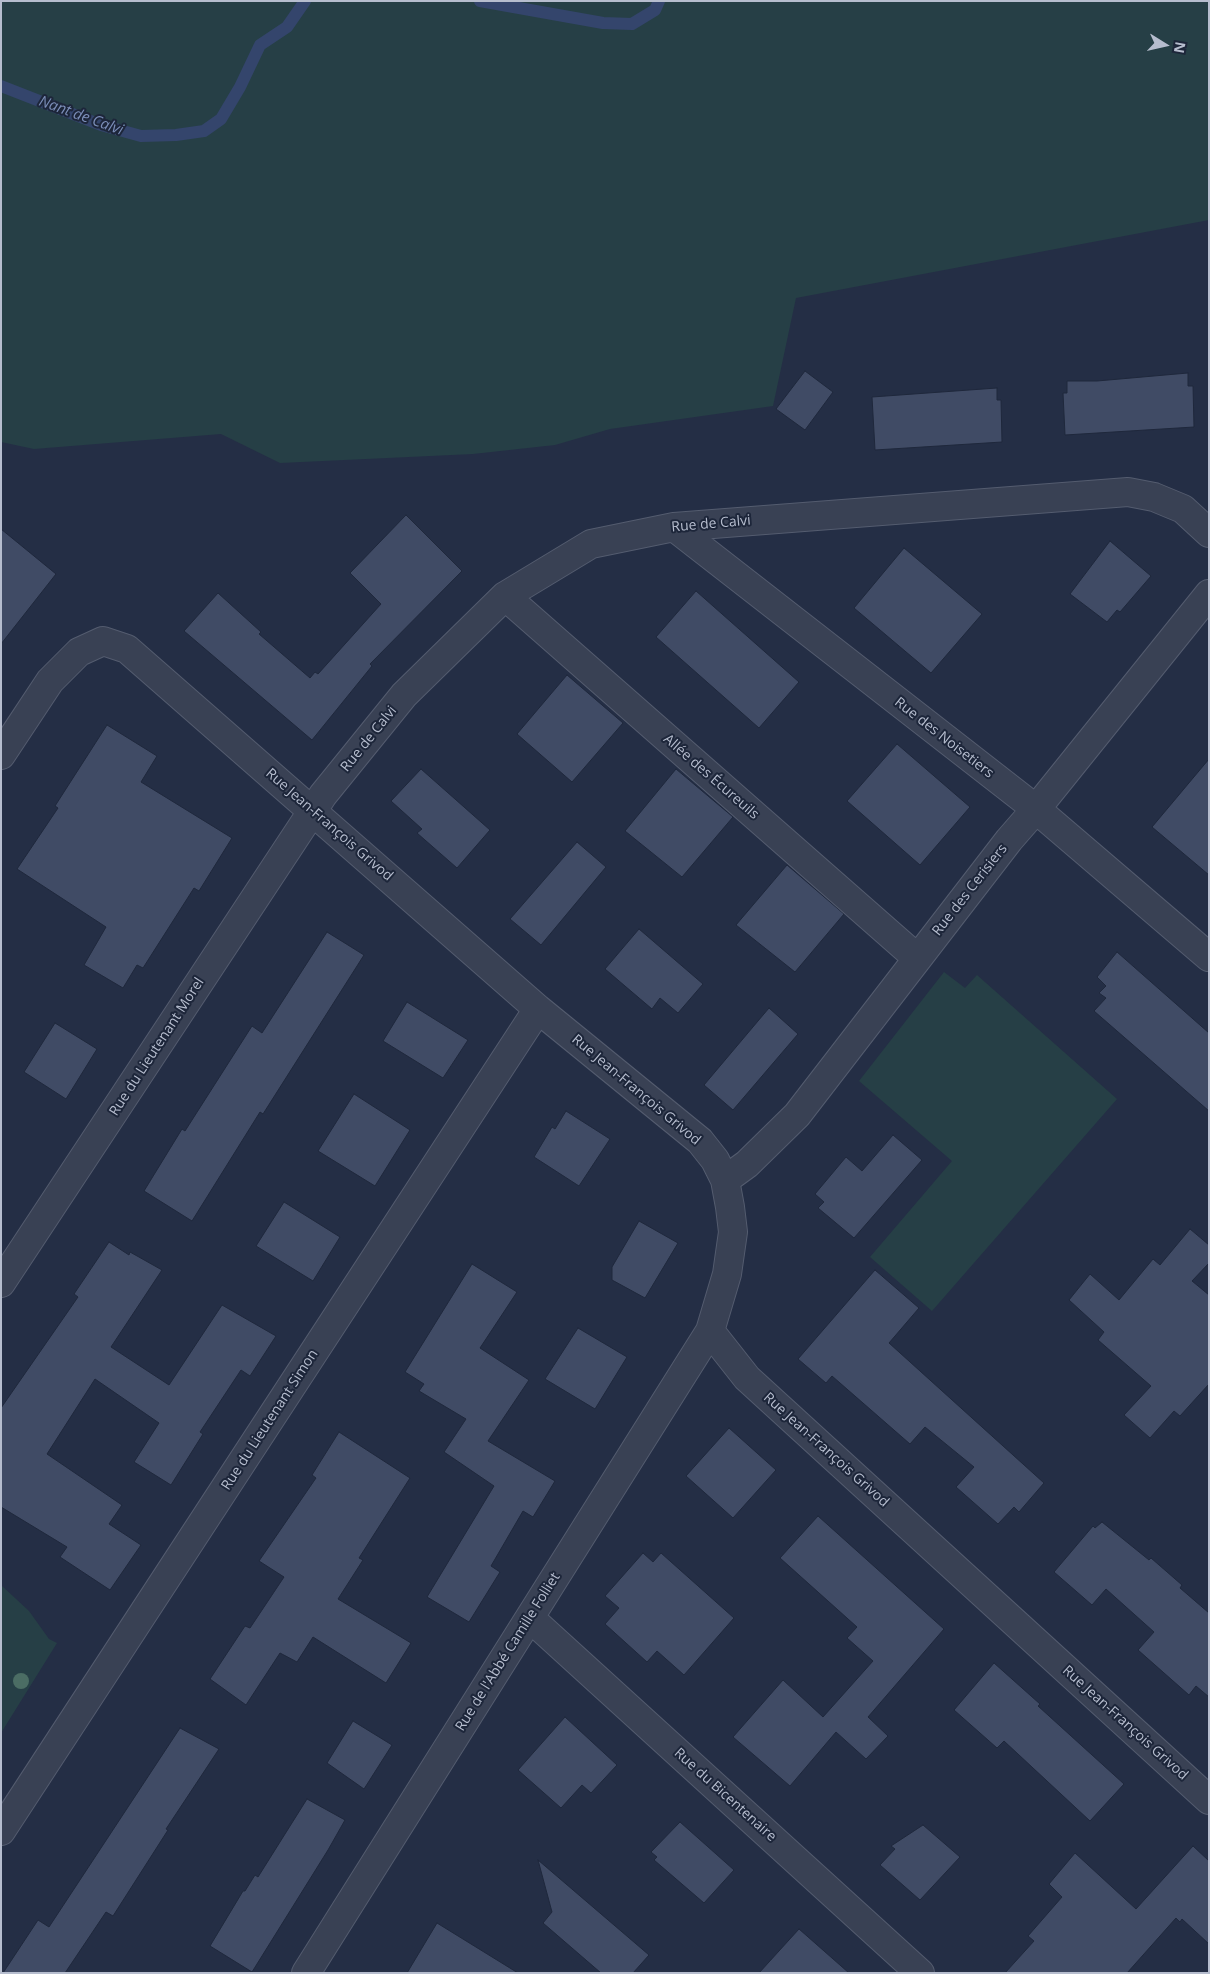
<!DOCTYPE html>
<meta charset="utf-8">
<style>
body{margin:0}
#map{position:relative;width:1210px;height:1974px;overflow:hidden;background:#242e45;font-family:"Open Sans",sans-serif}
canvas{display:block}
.frame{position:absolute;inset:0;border:2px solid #b6bdce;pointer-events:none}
.north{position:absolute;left:1140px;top:20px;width:50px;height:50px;-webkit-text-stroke:4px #1d263a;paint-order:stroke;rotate:100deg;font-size:14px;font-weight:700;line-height:20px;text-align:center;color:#b6bdce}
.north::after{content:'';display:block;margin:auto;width:18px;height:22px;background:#b6bdce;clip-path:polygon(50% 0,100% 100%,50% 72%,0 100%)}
</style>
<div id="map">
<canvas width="1210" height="1974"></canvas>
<div class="frame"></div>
<div class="north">N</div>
</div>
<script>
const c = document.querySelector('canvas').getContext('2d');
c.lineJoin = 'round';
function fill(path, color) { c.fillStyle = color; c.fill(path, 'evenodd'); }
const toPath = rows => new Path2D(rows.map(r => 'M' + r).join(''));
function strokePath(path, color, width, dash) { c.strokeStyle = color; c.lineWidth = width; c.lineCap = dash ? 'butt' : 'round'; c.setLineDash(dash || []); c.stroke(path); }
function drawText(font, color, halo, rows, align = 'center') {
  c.font = font + ' "Open Sans",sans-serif'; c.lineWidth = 4; c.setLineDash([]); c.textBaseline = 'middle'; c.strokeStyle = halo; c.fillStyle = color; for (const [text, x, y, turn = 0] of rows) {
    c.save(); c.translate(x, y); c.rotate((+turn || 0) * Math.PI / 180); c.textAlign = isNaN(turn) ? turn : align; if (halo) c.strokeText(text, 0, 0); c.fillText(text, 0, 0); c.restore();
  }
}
const green = toPath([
 [1,1,1209,1,1209,220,796,298,773,406,610,429,555,445,473,454,280,463,221,434,34,449,1,442],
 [944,972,965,988,977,975,1117,1099,932,1311,870,1257,952,1161,859,1081],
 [1,1585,29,1611,49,1639,57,1643,1,1733]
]);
const stream = toPath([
 [480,1,603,23,632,24,655,10,659,1],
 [1,86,101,125,141,136,176,135,204,131,221,119,240,87,260,45,287,27,305,1]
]);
const building = toPath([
 [805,371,833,392,805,430,776,409,805,371],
 [1188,373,1188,386,1193,386,1194,427,1065,435,1063,393,1067,393,1067,381,1097,381,1188,373],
 [997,388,997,400,1001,400,1002,442,875,450,872,397,997,388],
 [406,515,462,571,370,664,372,666,312,740,184,631,218,593,261,632,259,634,310,678,315,672,318,674,381,604,350,573,406,515],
 [1,529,56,574,1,644,1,529],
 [1110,541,1151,576,1120,612,1117,610,1107,622,1070,594,1110,541],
 [904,548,982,614,931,673,854,608,904,548],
 [696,591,799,682,759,728,656,637,696,591],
 [567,675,623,723,572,782,517,734,567,675],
 [107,725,157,756,141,782,232,838,199,891,194,888,143,968,137,965,123,988,84,965,106,927,17,869,58,808,55,806,107,725],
 [897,744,970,807,920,865,847,801,897,744],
 [1209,759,1209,875,1152,827,1209,759],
 [421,769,490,830,457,868,417,833,422,829,391,801,421,769],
 [676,769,733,817,682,877,625,831,676,769],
 [577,842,606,867,541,945,510,919,577,842],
 [787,865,844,914,795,972,736,925,787,865],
 [639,929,703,984,678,1013,660,998,652,1009,605,969,639,929],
 [327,932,364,955,263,1114,260,1112,192,1221,144,1191,182,1129,185,1131,252,1026,262,1033,327,932],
 [1117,952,1209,1033,1209,1111,1094,1011,1106,998,1099,993,1106,986,1097,977,1117,952],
 [407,1002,468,1040,443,1078,383,1041,407,1002],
 [769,1008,798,1034,733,1110,704,1085,769,1008],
 [55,1023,97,1049,66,1099,24,1072,55,1023],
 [354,1094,410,1130,375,1186,318,1151,354,1094],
 [566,1111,610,1139,579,1186,534,1157,552,1127,555,1129,566,1111],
 [893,1135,922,1160,854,1238,818,1208,824,1202,815,1194,846,1157,862,1171,893,1135],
 [284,1202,340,1237,313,1281,256,1246,284,1202],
 [639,1221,678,1243,645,1298,612,1280,612,1267,639,1221],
 [1190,1229,1209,1245,1209,1263,1192,1281,1209,1295,1209,1384,1180,1416,1174,1411,1150,1438,1124,1415,1151,1386,1098,1340,1104,1332,1069,1300,1090,1274,1119,1300,1153,1259,1160,1265,1190,1229],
 [109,1242,129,1255,130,1252,162,1270,111,1347,169,1385,222,1305,276,1336,250,1376,241,1370,200,1432,203,1434,171,1485,134,1462,159,1423,95,1379,47,1454,122,1505,109,1524,141,1545,110,1590,60,1557,67,1547,1,1507,1,1408,78,1297,74,1294,109,1242],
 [472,1264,517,1292,480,1348,529,1380,488,1441,555,1481,533,1517,523,1511,491,1566,500,1572,469,1622,427,1597,494,1486,444,1452,466,1419,419,1391,424,1384,405,1372,472,1264],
 [875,1270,919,1308,889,1343,1044,1483,1019,1512,1014,1507,998,1524,956,1487,974,1467,925,1427,910,1444,832,1376,826,1383,798,1359,875,1270],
 [578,1328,627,1357,595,1409,545,1379,578,1328],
 [729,1428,776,1470,733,1518,686,1476,729,1428],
 [339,1432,410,1478,359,1558,363,1560,338,1599,411,1643,386,1683,313,1637,297,1662,280,1653,246,1705,210,1679,245,1626,250,1628,284,1577,259,1561,316,1478,312,1475,339,1432],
 [818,1516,944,1629,868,1717,888,1736,866,1759,836,1732,790,1786,733,1737,783,1680,823,1717,873,1661,847,1638,857,1627,780,1558,818,1516],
 [1102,1522,1149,1560,1151,1558,1182,1585,1180,1588,1209,1613,1209,1697,1196,1686,1189,1695,1138,1650,1154,1632,1106,1589,1092,1605,1054,1572,1093,1526,1095,1528,1102,1522],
 [643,1553,653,1562,661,1553,734,1618,684,1675,657,1651,647,1662,605,1624,619,1608,605,1596,643,1553],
 [994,1663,1040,1704,1038,1706,1124,1784,1090,1821,1004,1741,997,1748,954,1710,994,1663],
 [565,1717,617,1765,591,1793,582,1785,561,1808,518,1770,565,1717],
 [353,1721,392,1745,364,1789,327,1763,353,1721],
 [180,1728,219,1749,166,1829,168,1830,113,1916,106,1912,65,1973,3,1973,38,1920,49,1927,180,1728],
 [307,1799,345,1820,328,1850,252,1972,210,1946,243,1891,245,1891,255,1875,258,1877,307,1799],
 [680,1822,734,1870,704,1903,654,1860,657,1857,651,1852,680,1822],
 [923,1825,960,1857,920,1900,880,1865,895,1849,891,1846,923,1825],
 [1193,1846,1209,1861,1209,1944,1182,1919,1180,1922,1176,1918,1127,1973,1005,1973,1034,1941,1028,1936,1062,1897,1049,1884,1075,1853,1136,1909,1193,1846],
 [538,1860,649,1955,633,1973,601,1973,543,1923,552,1912,538,1860],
 [437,1923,518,1973,407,1973,437,1923],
 [799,1929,849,1973,759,1973,799,1929]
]);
const minor = toPath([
 [674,527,1036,809,1209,957],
 [505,596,917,958],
 [1,755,50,681,79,652,103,641,127,649,538,1009,700,1141,715,1160,725,1180,730,1207,733,1232,727,1274,710,1331,747,1378,1209,1800],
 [725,1180,747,1164,797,1115,1009,840,1036,809,1209,594],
 [1,1283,323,795,404,695,505,596,591,544,674,527,1128,492,1154,497,1183,509,1209,533],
 [530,1618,920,1973],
 [1,1831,538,1009],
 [306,1973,710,1331]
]);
const trees = [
 [21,1681]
];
const streetNames = [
 ["Rue de Calvi",711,524,-5],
 ["Rue des Noisetiers",944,738,38],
 ["Rue de Calvi",369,739,-51],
 ["Allée des Écureuils",711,777,41],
 ["Rue Jean-François Grivod",329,825,41],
 ["Rue des Cerisiers",970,890,-52],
 ["Rue du Lieutenant Morel",157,1047,-57],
 ["Rue Jean-François Grivod",636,1090,40],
 ["Rue du Lieutenant Simon",270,1420,-57],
 ["Rue Jean-François Grivod",826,1450,42],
 ["Rue de l'Abbé Camille Folliet",508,1652,-58],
 ["Rue Jean-François Grivod",1125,1723,42],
 ["Rue du Bicentenaire",725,1795,42]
];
const waterNames = [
 ["Nant de Calvi",81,116,20]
];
fill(green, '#263f46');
strokePath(stream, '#34456c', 12);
fill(building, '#404b65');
strokePath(building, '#1f283c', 1);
strokePath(minor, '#545c6f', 30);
strokePath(minor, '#394154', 28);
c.fillStyle = '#4b6d64';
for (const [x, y] of trees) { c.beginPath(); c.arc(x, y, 8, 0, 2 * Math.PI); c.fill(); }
drawText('14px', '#b6bdce', '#1d263a', streetNames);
drawText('italic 15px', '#7b8eb8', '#1d263a', waterNames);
</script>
